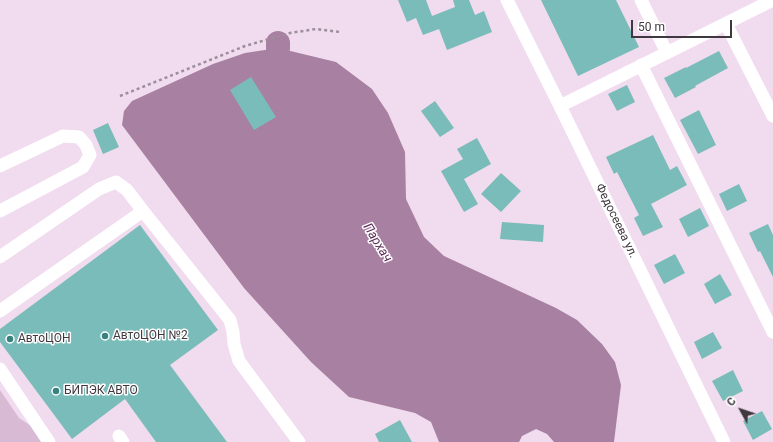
<!DOCTYPE html>
<meta charset="utf-8">
<style>
body{margin:0}
#map{position:relative;width:773px;height:442px;overflow:hidden;background:#f1dbee;font-family:Roboto,sans-serif}
canvas{display:block}
.north{position:absolute;left:721px;top:390px;width:40px;height:40px;-webkit-text-stroke:3px #fff;paint-order:stroke;rotate:310deg;font-size:11px;font-weight:700;line-height:16px;text-align:center;color:#40383f}
.north::after{content:'';display:block;margin:auto;width:14px;height:18px;background:#40383f;clip-path:polygon(50% 0,100% 100%,50% 72%,0 100%)}
.scale{position:absolute;left:631px;top:20px;width:101px;height:18px;box-sizing:border-box;border:2px solid #40383f;border-top:0;padding-left:5px;font-size:12px;line-height:14px;white-space:nowrap;color:#40383f;-webkit-text-stroke:3px #fff;paint-order:stroke}
</style>
<div id="map">
<canvas width="773" height="442"></canvas>
<div class="north">С</div>
<div class="scale">50 m</div>
</div>
<script>
const c = document.querySelector('canvas').getContext('2d');
c.lineJoin = 'round';
function fill(path, color) { c.fillStyle = color; c.fill(path, 'evenodd'); }
const toPath = rows => new Path2D(rows.map(r => 'M' + r).join(''));
function strokePath(path, color, width, dash) { c.strokeStyle = color; c.lineWidth = width; c.lineCap = dash ? 'butt' : 'round'; c.setLineDash(dash || []); c.stroke(path); }
function drawText(font, color, halo, rows, align = 'center') {
  c.font = font + ' Roboto,sans-serif'; c.lineWidth = 3; c.setLineDash([]); c.textBaseline = 'middle'; c.strokeStyle = halo; c.fillStyle = color; for (const [text, x, y, turn = 0] of rows) {
    c.save(); c.translate(x, y); c.rotate((+turn || 0) * Math.PI / 180); c.textAlign = isNaN(turn) ? turn : align; if (halo) c.strokeText(text, 0, 0); c.fillText(text, 0, 0); c.restore();
  }
}
const green = toPath([
 [0,390,19,418,55,442,0,442]
]);
const water = toPath([
 [278,48,336,62,372,89,388,113,405,152,406,199,424,237,444,256,556,308,577,320,602,344,615,362,621,385,614,442,554,442,547,434,536,429,522,436,519,442,439,442,431,422,415,413,349,397,311,362,244,288,122,125,124,111,132,101,213,64,245,53]
]);
const river = toPath([
 [278,48,278,43]
]);
const building = toPath([
 [398,0,426,0,432,16,455,7,453,0,469,0,475,15,484,11,492,32,447,50,439,29,423,35,416,18,407,22],
 [541,0,616,0,639,47,578,76],
 [719,51,728,68,695,86,696,87,675,98,664,78,686,67,686,68],
 [251,77,276,117,254,130,230,90],
 [627,85,635,102,617,111,608,94],
 [435,101,454,128,440,137,421,111],
 [699,110,716,145,698,154,680,120],
 [108,123,119,147,103,154,93,130],
 [653,135,670,170,677,166,687,185,651,204,663,227,643,236,634,218,639,215,617,172,614,174,606,157],
 [477,138,491,164,464,179,478,204,464,212,441,171,463,159,457,149],
 [501,173,521,191,501,212,481,194],
 [739,184,747,201,727,211,719,194],
 [700,208,709,226,688,237,679,219],
 [502,222,544,225,543,242,500,239],
 [768,224,773,235,773,277,760,251,758,252,749,233],
 [140,225,218,330,170,365,227,442,156,442,125,399,72,439,0,342,0,329],
 [675,254,685,273,664,284,654,265],
 [720,274,732,295,715,304,704,284],
 [713,332,722,348,702,359,694,342],
 [733,370,743,391,723,401,712,381],
 [762,411,772,429,753,440,743,421],
 [400,420,412,442,379,442,375,434]
]);
const path = toPath([
 [120,96,245,46,290,33,316,29,340,32]
]);
const minor = toPath([
 [507,0,560,106,724,442],
 [641,0,667,53],
 [726,24,773,116],
 [641,65,773,332],
 [560,106,773,0],
 [0,166,63,136,79,137,86,145,90,155,83,167,0,211],
 [143,211,230,320,233,332,234,344,239,361,299,442],
 [0,257,99,189,116,182,127,190,143,211,0,311],
 [0,369,49,442],
 [119,436,123,442]
]);
const markers = [
 [105,336,4,"#39817f"],
 [10,339,4,"#39817f"],
 [56,391,4,"#39817f"]
];
const streetNames = [
 ["Федосеева ул.",616,221,64]
];
const poiNames = [
 ["АвтоЦОН №2",113,336],
 ["АвтоЦОН",18,339],
 ["БИПЭК АВТО",64,391]
];
const waterNames = [
 ["Пархач",377,243,58]
];
fill(green, '#d9bad5');
fill(water, '#a780a2');
strokePath(river, '#a780a2', 24);
fill(building, '#7abcb9');
strokePath(path, '#9d8e9b', 2.5, [3, 3]);
strokePath(minor, '#fff', 13);
for (const [x, y, r, color] of markers) { const dot = new Path2D(); dot.arc(x, y, r, 0, 2 * Math.PI); c.fillStyle = color; c.fill(dot); strokePath(dot, '#fff', 1.5); }
drawText('12px', '#40383f', '#fff', streetNames);
drawText('12px', '#40383f', '#fff', poiNames, 'left');
drawText('italic 13px', '#5e2c5a', '#fff', waterNames);
</script>
